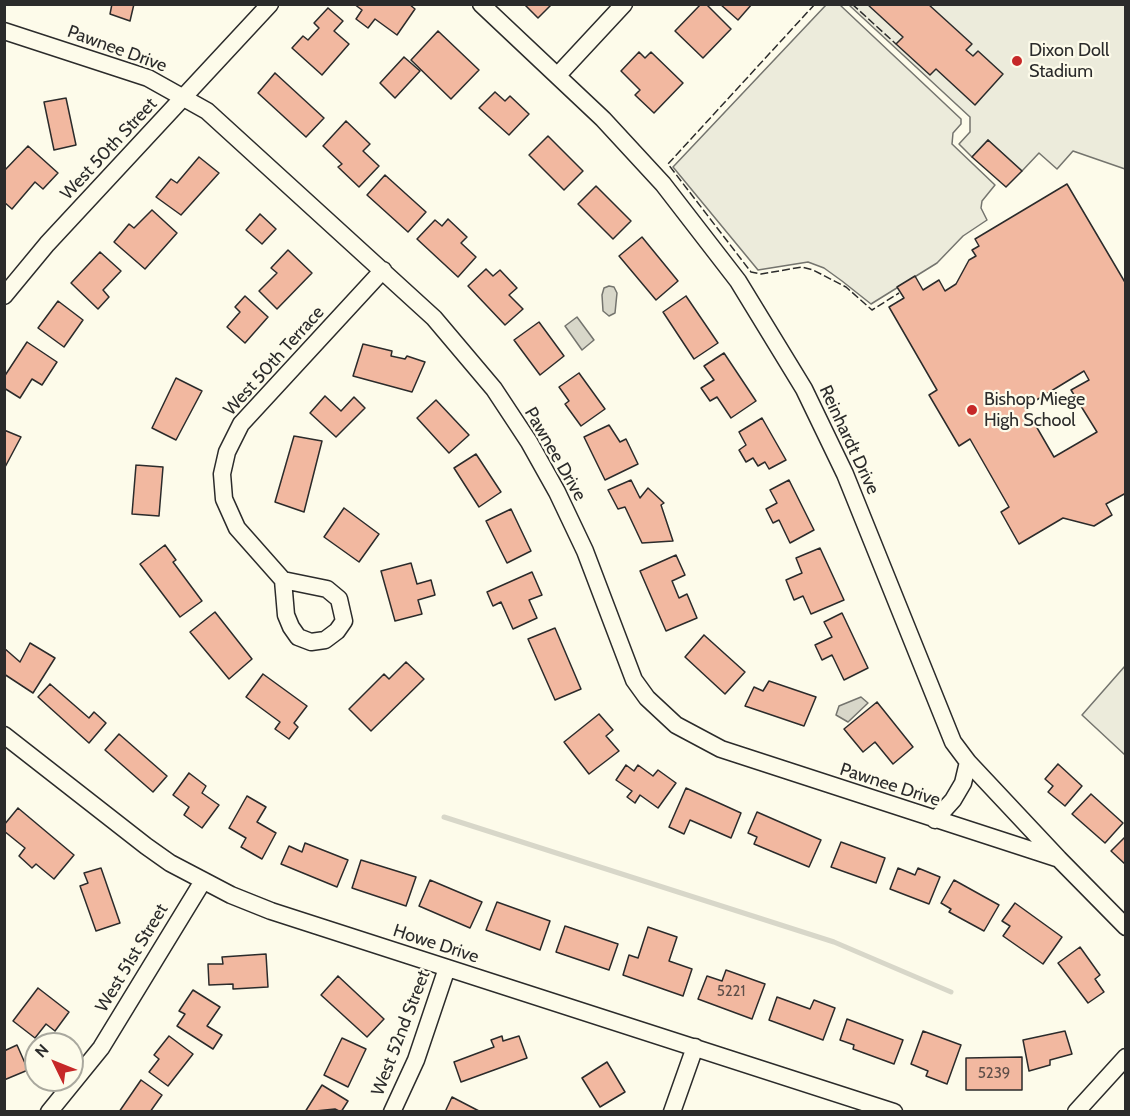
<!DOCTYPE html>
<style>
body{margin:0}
#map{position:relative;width:1130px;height:1116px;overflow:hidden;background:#fdfbea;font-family:Cabin,sans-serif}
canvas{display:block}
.frame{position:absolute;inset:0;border:6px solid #2b2b2b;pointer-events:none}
.north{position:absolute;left:24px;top:1032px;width:60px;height:60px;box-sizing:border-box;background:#fdfbea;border:2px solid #a9a89e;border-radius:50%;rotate:313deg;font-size:16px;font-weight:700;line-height:24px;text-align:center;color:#2b2b2b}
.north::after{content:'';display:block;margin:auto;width:21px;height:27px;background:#c62828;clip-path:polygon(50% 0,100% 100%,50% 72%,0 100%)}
</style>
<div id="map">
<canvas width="1130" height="1116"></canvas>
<div class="frame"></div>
<div class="north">N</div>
</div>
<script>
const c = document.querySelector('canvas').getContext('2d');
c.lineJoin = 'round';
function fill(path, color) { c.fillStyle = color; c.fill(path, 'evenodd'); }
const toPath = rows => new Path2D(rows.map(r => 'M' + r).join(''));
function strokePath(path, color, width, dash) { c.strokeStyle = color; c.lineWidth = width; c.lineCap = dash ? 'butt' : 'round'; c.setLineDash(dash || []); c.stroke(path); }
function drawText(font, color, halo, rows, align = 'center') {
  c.font = font + ' Cabin,sans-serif'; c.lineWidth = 4.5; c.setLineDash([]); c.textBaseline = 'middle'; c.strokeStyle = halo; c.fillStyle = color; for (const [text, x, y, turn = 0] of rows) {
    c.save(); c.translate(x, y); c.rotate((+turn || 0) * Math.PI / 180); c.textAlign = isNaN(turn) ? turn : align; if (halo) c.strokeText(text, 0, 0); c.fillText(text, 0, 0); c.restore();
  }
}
const green = toPath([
 [826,5,840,5,961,119,961,124,953,133,952,144,995,185,982,201,981,208,987,220,963,236,937,263,871,304,842,281,824,268,808,262,758,270,673,167,826,5],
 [849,5,1125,5,1125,169,1073,151,1057,169,1039,153,1022,171,988,140,972,157,959,144,970,132,970,117,849,5],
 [1125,666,1125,755,1082,715,1125,666]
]);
const water = toPath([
 [609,286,614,287,617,293,615,313,609,316,603,311,602,295,604,288,609,286],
 [577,317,594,340,582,350,565,326,577,317],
 [861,697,868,703,848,722,836,715,839,706,861,697]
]);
const stream = toPath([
 [444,817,834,942,951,992]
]);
const building = toPath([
 [112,4,134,4,130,21,110,14,112,4],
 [354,4,409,4,415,9,397,35,375,19,368,28,356,19,362,10,354,4],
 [524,4,552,4,538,18,524,4],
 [701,4,706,4,731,29,703,58,675,31,701,4],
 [720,4,752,4,738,20,720,4],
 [867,4,928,4,972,44,966,50,973,56,978,51,1003,74,975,105,936,69,930,75,896,44,903,37,867,4],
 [328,8,343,21,334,31,349,44,322,75,292,48,303,36,308,40,319,28,314,23,328,8],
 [438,31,479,70,451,99,411,60,438,31],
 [639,52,645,58,651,52,683,83,654,113,635,95,640,90,621,71,639,52],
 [404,57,420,71,395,98,380,83,404,57],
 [275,73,324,118,306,137,258,93,275,73],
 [495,92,505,101,510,96,529,114,509,135,479,108,495,92],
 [66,98,76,145,54,150,44,102,66,98],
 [346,121,370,144,363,151,379,166,359,187,338,167,342,164,323,146,346,121],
 [548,136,583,171,564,190,529,155,548,136],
 [988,140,1022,171,1006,187,972,157,988,140],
 [28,146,58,173,43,189,35,182,12,209,4,202,4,171,28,146],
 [199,157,219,173,181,215,156,197,171,179,177,183,199,157],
 [385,175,426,212,408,232,367,195,385,175],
 [1067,184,1126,284,1126,493,1106,504,1112,515,1094,526,1063,518,1019,544,1001,512,1009,507,970,439,959,446,929,395,937,390,889,307,904,298,897,287,915,276,923,290,939,280,945,291,956,284,969,260,976,256,972,250,979,246,975,239,1067,184],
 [1084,371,1089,380,1071,390,1097,432,1054,457,1025,407,1084,371],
 [596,186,631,221,613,239,578,204,596,186],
 [152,210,177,233,145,269,114,242,129,224,134,228,152,210],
 [260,214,276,229,262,244,246,230,260,214],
 [448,219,467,237,461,243,476,257,458,277,417,239,435,220,442,226,448,219],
 [642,237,678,281,656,300,619,256,642,237],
 [288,250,312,273,277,309,259,291,277,273,271,268,288,250],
 [100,252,121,271,103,290,109,297,98,309,71,283,100,252],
 [486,269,493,276,500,270,517,288,509,295,523,309,505,325,468,286,486,269],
 [245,296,268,317,245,343,227,327,240,312,235,307,245,296],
 [686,296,718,343,694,359,663,312,686,296],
 [58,301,83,320,64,347,38,328,58,301],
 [539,322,564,356,540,375,514,340,539,322],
 [27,342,57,362,42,385,32,379,20,398,4,388,4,377,27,342],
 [363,344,392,351,391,356,405,359,407,356,425,362,412,392,353,376,363,344],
 [724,353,756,401,731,418,717,397,710,401,701,388,714,380,704,366,724,353],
 [579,373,605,409,581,426,565,404,569,401,559,387,579,373],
 [176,378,202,391,176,440,152,428,176,378],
 [325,396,341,411,354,397,365,408,336,437,310,413,325,396],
 [436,400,469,435,449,453,417,418,436,400],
 [762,418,786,460,769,469,765,462,758,466,753,458,746,462,739,450,746,445,739,432,762,418],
 [609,425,620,442,626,439,638,464,605,480,584,437,609,425],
 [4,430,21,437,4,469,4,430],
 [294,436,322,441,304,512,275,502,294,436],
 [476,454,501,492,479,507,454,468,476,454],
 [136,465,163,467,159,516,132,514,136,465],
 [631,480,640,498,648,488,664,503,661,505,673,541,642,543,625,507,618,509,608,490,631,480],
 [789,480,814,530,790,543,779,520,773,523,766,509,777,503,770,490,789,480],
 [344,508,379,534,359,562,324,537,344,508],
 [511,509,531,551,507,563,486,521,511,509],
 [165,545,176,560,173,562,202,601,180,617,140,564,165,545],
 [820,548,844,600,811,614,803,596,794,600,786,580,802,573,796,558,820,548],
 [676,555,685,575,672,581,679,598,687,594,697,618,666,631,640,571,676,555],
 [411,563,417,584,431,580,435,595,418,600,422,614,395,621,381,571,411,563],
 [532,572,542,595,529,600,537,618,513,629,501,602,493,606,487,592,532,572],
 [215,612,252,659,229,679,190,632,215,612],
 [842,613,868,668,844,680,832,655,822,660,815,645,832,637,824,622,842,613],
 [555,628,581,689,555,700,528,639,555,628],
 [704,635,745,672,725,694,685,657,704,635],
 [30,643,55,658,33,693,4,674,4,648,20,662,30,643],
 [406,662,424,679,371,731,349,709,384,674,389,679,406,662],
 [263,674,307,706,294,723,298,727,289,739,275,729,280,722,246,697,263,674],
 [769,681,816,697,804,726,745,706,754,687,763,691,769,681],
 [50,684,89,718,94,712,106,723,89,743,38,697,50,684],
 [877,702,913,747,893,764,875,742,863,752,844,729,877,702],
 [599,714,613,730,606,736,619,751,589,774,564,742,599,714],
 [119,734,167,776,153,792,105,750,119,734],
 [1058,764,1082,786,1065,806,1048,792,1053,786,1045,779,1058,764],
 [626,765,634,771,638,765,653,776,658,770,676,783,658,808,640,795,635,803,627,797,632,791,616,780,626,765],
 [189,773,206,786,202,793,219,805,202,828,184,815,189,807,173,795,189,773],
 [686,788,741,813,731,838,690,820,684,834,669,827,686,788],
 [1091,794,1123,823,1105,843,1072,814,1091,794],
 [247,796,266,807,257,822,276,833,262,859,241,847,246,838,229,828,247,796],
 [18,808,74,855,54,879,36,864,32,868,19,856,25,848,4,831,4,825,18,808],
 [757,812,821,840,809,867,754,844,757,837,748,833,757,812],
 [1126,836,1126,865,1111,851,1126,836],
 [841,842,885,858,876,883,831,867,841,842],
 [305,843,348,860,337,887,281,864,289,846,302,852,305,843],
 [361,860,416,877,406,906,352,888,361,860],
 [101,868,120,923,96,931,80,886,88,883,84,873,101,868],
 [898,868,915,875,918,868,940,877,929,904,890,889,898,868],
 [430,880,482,902,470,928,419,906,430,880],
 [954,880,999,905,984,931,949,912,951,909,941,903,954,880],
 [497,902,550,921,540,950,486,930,497,902],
 [1015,903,1062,937,1043,964,1003,936,1010,926,1002,921,1015,903],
 [565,926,618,944,609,970,556,952,565,926],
 [648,927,677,937,669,961,692,969,683,996,623,975,629,955,638,958,648,927],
 [1080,947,1100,975,1095,979,1104,992,1088,1003,1058,963,1080,947],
 [266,954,268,987,233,989,233,984,209,985,208,964,223,964,222,957,266,954],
 [726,970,765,984,752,1019,698,999,707,976,722,981,726,970],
 [338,976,384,1019,367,1037,321,995,338,976],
 [38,988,69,1012,55,1031,46,1024,35,1038,13,1021,38,988],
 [193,990,220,1007,207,1026,222,1035,213,1049,177,1026,185,1014,179,1011,193,990],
 [777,997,810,1009,814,1000,835,1008,823,1040,769,1020,777,997],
 [847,1019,903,1040,894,1064,853,1049,854,1045,840,1040,847,1019],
 [923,1031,961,1045,947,1084,926,1076,928,1071,911,1064,923,1031],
 [1065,1031,1072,1054,1050,1060,1050,1065,1029,1071,1023,1040,1065,1031],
 [169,1036,193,1054,168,1086,149,1072,159,1059,154,1055,169,1036],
 [502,1036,503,1041,519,1036,527,1058,461,1082,454,1062,494,1047,491,1040,502,1036],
 [342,1038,366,1049,348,1087,324,1075,342,1038],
 [17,1045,28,1070,4,1080,4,1051,17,1045],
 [1022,1057,1022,1090,966,1090,966,1058,1022,1057],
 [607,1062,625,1092,600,1107,582,1078,607,1062],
 [141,1080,162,1095,150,1112,119,1112,141,1080],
 [322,1085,348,1101,341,1112,335,1109,305,1112,322,1085],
 [452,1097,479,1111,479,1112,445,1112,452,1097]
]);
const minor = toPath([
 [481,4,603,119,663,184,738,281,804,389,845,474,953,742,968,762,1059,859,1126,927],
 [4,31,148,78,207,111,434,318,494,389,529,442,557,492,585,551,634,680,647,698,676,725,721,749,1059,859],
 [558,75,624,4],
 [4,296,47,244,270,4],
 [283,580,327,589,339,599,344,621,337,631,325,640,311,642,298,637,291,627,286,615,283,580,237,528,224,499,222,474,227,452,241,424,383,270],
 [4,735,146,846,170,863,231,895,271,911,894,1112],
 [935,820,953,800,963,783,968,762],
 [49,1112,101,1048,203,881],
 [392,1112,416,1060,447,968],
 [672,1112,695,1047],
 [1076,1112,1126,1057]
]);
const fence = toPath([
 [815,4,668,164,751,272,761,274,802,267,813,270,846,287,872,310,899,293],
 [852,4,896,44]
]);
const markers = [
 [1017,61,6,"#c62828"],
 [972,410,6,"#c62828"]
];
const numberNames = [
 ["5221",731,992],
 ["5239",994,1074]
];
const streetNames = [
 ["Pawnee Drive",117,49,20],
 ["West 50th Street",109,149,-47],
 ["West 50th Terrace",274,361,-48],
 ["Reinhardt Drive",849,440,65],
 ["Pawnee Drive",555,454,60],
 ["Pawnee Drive",890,785,18],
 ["Howe Drive",436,944,18],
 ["West 51st Street",132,958,-59],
 ["West 52nd Street",401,1033,-69]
];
const poiNames = [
 ["Dixon Doll",1029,51],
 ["Stadium",1029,72],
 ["Bishop Miege",984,400],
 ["High School",984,421]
];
fill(green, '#ecebdb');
strokePath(green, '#74746e', 1.5);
fill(water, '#d8d7c9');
strokePath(water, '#74746e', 1.5);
strokePath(stream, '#d8d7c9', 5);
fill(building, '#f2b8a0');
strokePath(building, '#2b2b2b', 1.5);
strokePath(minor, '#2b2b2b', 19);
strokePath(minor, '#fdfbea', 16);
strokePath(fence, '#2b2b2b', 1.5, [8, 3]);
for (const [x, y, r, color] of markers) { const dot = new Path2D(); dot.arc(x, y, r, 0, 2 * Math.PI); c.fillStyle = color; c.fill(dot); strokePath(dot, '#fdfbea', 2); }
drawText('15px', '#5d4e48', null, numberNames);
drawText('18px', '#2b2b2b', '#fdfbea', streetNames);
drawText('18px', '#2b2b2b', '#fdfbea', poiNames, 'left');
</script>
